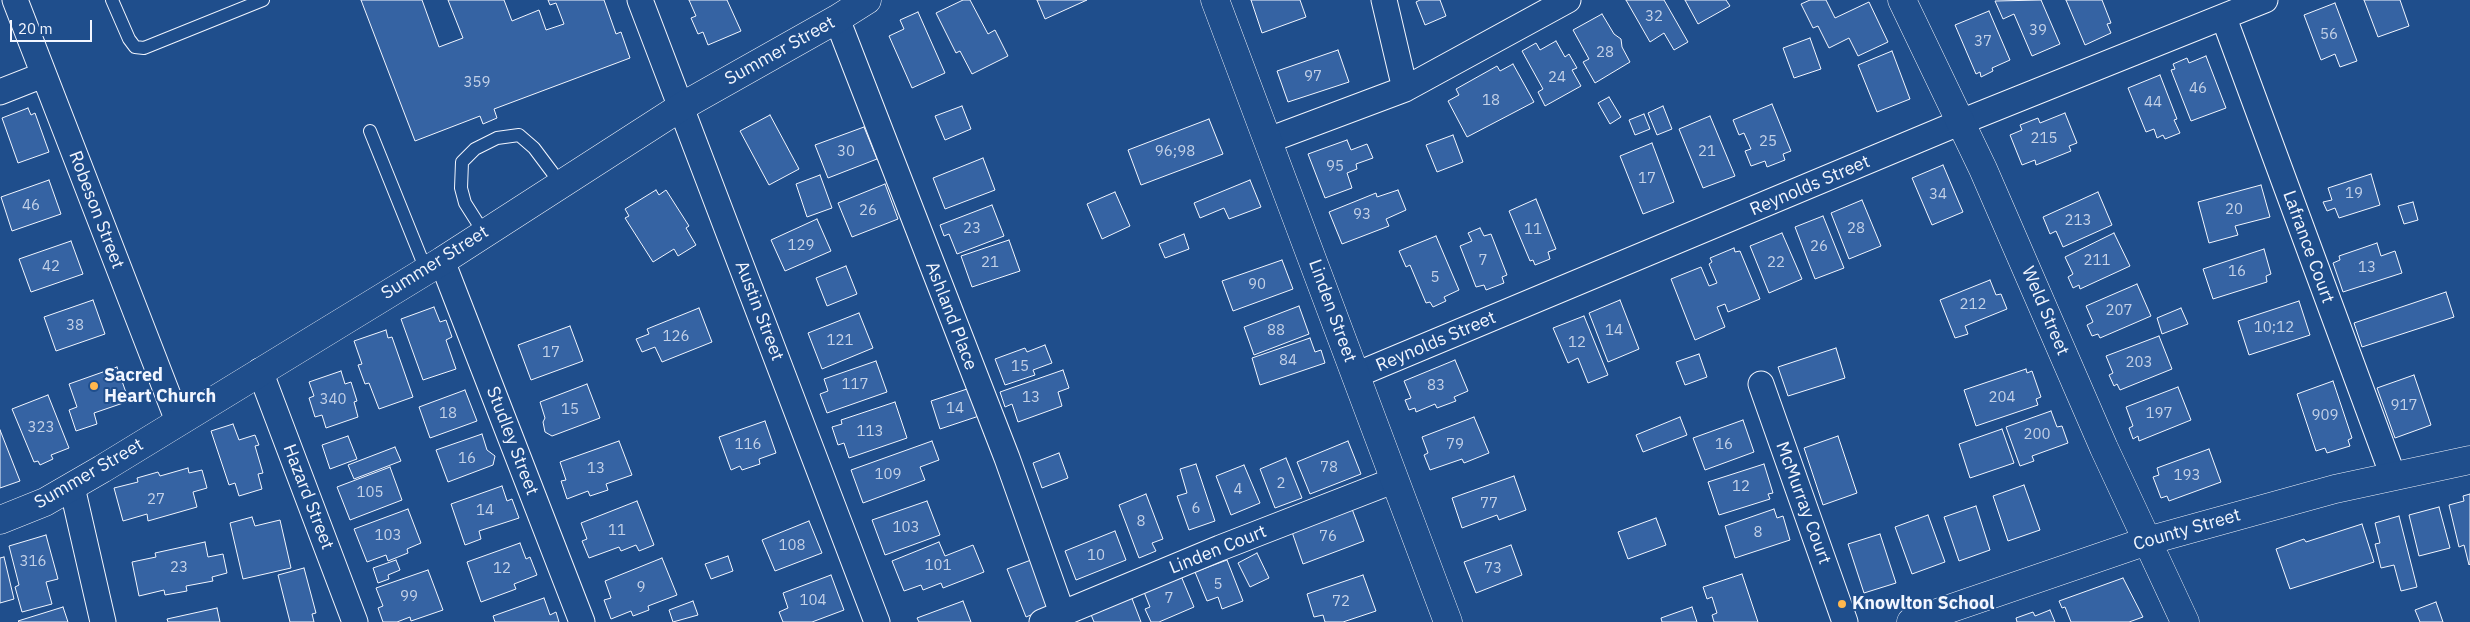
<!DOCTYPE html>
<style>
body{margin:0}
#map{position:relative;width:2470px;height:622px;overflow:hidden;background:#1f4e8c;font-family:"IBM Plex Sans",sans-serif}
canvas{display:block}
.scale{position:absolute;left:10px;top:20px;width:82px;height:22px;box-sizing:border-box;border:2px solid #f2f6ff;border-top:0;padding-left:6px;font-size:15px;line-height:18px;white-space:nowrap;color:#f2f6ff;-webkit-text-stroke:4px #1f4e8c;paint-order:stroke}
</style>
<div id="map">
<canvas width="2470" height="622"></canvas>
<div class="scale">20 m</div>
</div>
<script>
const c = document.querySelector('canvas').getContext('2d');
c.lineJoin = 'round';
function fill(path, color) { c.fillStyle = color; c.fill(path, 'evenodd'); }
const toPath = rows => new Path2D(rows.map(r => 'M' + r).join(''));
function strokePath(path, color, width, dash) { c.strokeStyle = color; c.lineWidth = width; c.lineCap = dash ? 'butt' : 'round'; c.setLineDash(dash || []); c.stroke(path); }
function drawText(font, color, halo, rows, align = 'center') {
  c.font = font + ' "IBM Plex Sans",sans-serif'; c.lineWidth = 4; c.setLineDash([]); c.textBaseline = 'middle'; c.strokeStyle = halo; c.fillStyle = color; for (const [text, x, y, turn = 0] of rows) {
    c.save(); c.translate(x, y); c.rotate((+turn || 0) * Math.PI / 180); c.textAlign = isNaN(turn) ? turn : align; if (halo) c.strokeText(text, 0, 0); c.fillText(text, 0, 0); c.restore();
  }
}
const building = toPath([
 [361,0,422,0,439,47,463,38,448,0,504,0,512,21,539,10,546,30,564,24,556,3,550,5,548,0,604,0,616,34,621,32,630,58,494,109,497,118,483,124,480,116,415,141,361,0],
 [689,0,727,0,741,31,708,45,703,32,698,34,691,18,696,16,689,0],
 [963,0,970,0,988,34,995,30,1008,56,972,74,960,51,956,53,936,13,963,0],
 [1037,0,1087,0,1045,19,1037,0],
 [1251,0,1300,0,1306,17,1262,33,1251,0],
 [1440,0,1446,16,1425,25,1416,2,1420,0,1440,0],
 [1626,0,1664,0,1688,42,1674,50,1664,33,1650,42,1626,0],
 [1685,0,1726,0,1730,6,1698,24,1685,0],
 [1810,0,1826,0,1835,18,1869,2,1888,42,1858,56,1849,38,1829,48,1818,26,1813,28,1801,4,1810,0],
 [2041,0,2060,44,2032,56,2014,14,2003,19,1995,1,2041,0],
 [2066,0,2102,0,2111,23,2107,24,2111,33,2085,45,2066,0],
 [2364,0,2400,0,2409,26,2378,37,2364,0],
 [2335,3,2357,61,2340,67,2335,54,2321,60,2304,15,2335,3],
 [1989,11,2010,60,1992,68,1993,71,1981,77,1980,72,1976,74,1955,25,1989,11],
 [918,12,945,73,912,88,889,36,904,29,900,20,918,12],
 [1602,14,1614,34,1621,39,1622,47,1630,62,1595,83,1583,62,1589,59,1573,30,1602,14],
 [1810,38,1821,69,1794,78,1783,48,1810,38],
 [1556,41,1565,57,1569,54,1577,68,1572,70,1581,86,1545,106,1538,92,1543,89,1522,51,1536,43,1540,50,1556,41],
 [1338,50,1349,82,1288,102,1277,71,1338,50],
 [1892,51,1910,99,1877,112,1858,65,1892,51],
 [2206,56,2226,108,2191,121,2171,70,2175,69,2173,64,2187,58,2189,63,2206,56],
 [1513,64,1534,102,1467,137,1448,101,1459,95,1456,89,1497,66,1500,71,1513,64],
 [2160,75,2177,119,2174,120,2180,133,2165,139,2163,135,2157,138,2154,129,2146,132,2128,88,2160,75],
 [1609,97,1621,117,1610,124,1598,103,1609,97],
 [1772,104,1791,151,1783,154,1785,160,1767,167,1765,161,1751,166,1745,151,1751,149,1744,133,1739,135,1733,120,1772,104],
 [962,106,971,129,945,140,935,116,962,106],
 [1663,106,1672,129,1657,135,1648,113,1663,106],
 [28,108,31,115,35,113,49,152,18,163,2,118,28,108],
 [2065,113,2077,143,2069,146,2071,151,2036,165,2035,160,2022,165,2010,135,2022,130,2020,125,2038,118,2040,123,2065,113],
 [1644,114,1650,129,1635,135,1629,120,1644,114],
 [770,115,799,169,769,185,740,131,770,115],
 [1710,116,1735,176,1703,188,1679,129,1710,116],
 [1209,119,1223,154,1141,185,1128,150,1209,119],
 [864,127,877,159,828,178,815,145,864,127],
 [1453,135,1463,162,1437,172,1426,145,1453,135],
 [1347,140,1351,150,1367,144,1373,158,1356,164,1357,169,1347,173,1352,188,1325,198,1308,154,1347,140],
 [1652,143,1674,202,1643,214,1620,156,1652,143],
 [983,158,995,190,945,209,933,178,983,158],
 [1943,165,1963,212,1932,225,1912,178,1943,165],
 [2371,174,2380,205,2339,218,2335,208,2327,211,2323,202,2332,200,2328,188,2371,174],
 [820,175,832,208,807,217,796,184,820,175],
 [49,180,61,214,12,231,1,197,49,180],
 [1250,180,1261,207,1229,219,1224,208,1200,218,1194,203,1250,180],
 [885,184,898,219,852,237,838,203,885,184],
 [2261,185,2270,217,2235,226,2238,235,2209,243,2198,202,2261,185],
 [656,190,659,195,666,190,689,226,686,228,696,245,678,256,674,249,653,262,625,218,629,216,625,209,656,190],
 [1398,190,1406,210,1386,219,1389,226,1342,244,1329,212,1376,193,1377,197,1398,190],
 [1115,192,1130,226,1102,239,1087,204,1115,192],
 [2098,192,2112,225,2063,247,2056,231,2050,234,2043,217,2098,192],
 [1536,199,1556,249,1548,252,1550,259,1535,265,1533,260,1530,261,1509,211,1536,199],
 [1862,200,1881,246,1849,259,1831,213,1862,200],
 [2413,202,2418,220,2404,224,2398,206,2413,202],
 [992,205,1004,236,957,254,949,234,944,236,940,225,992,205],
 [1823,216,1844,268,1815,279,1795,227,1823,216],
 [817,219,831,251,785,271,771,240,817,219],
 [1480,228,1484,236,1491,234,1507,275,1502,277,1504,283,1486,290,1484,285,1476,287,1460,246,1472,241,1468,233,1480,228],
 [1782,233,1802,279,1769,293,1750,246,1782,233],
 [2114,233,2130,266,2080,289,2079,285,2073,288,2068,277,2073,274,2065,257,2114,233],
 [1184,234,1189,249,1165,258,1159,244,1184,234],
 [1436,236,1459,290,1444,297,1446,301,1433,307,1430,302,1426,303,1410,265,1406,267,1399,251,1436,236],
 [1009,240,1020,271,972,287,961,256,1009,240],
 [71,241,83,274,31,292,19,259,71,241],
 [2377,243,2381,256,2395,251,2402,273,2343,292,2333,263,2340,260,2339,256,2377,243],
 [1734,248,1735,252,1740,251,1760,299,1728,312,1725,304,1717,307,1725,327,1695,340,1671,279,1701,267,1709,286,1717,283,1709,264,1712,262,1710,258,1734,248],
 [2264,249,2271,274,2266,276,2267,282,2213,299,2203,269,2264,249],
 [1282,260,1293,289,1233,311,1222,281,1282,260],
 [846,266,857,294,827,306,816,278,846,266],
 [1990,280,1996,295,2001,294,2007,309,1965,326,1968,334,1955,338,1940,300,1990,280],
 [2137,284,2151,316,2100,338,2098,334,2092,336,2087,325,2093,322,2086,306,2137,284],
 [2446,292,2454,317,2362,347,2354,323,2446,292],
 [93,300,105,334,56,351,44,317,93,300],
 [1620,300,1639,349,1608,362,1589,313,1620,300],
 [2299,301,2310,335,2249,355,2238,321,2299,301],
 [1299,306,1309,334,1254,355,1244,327,1299,306],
 [434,307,440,322,446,320,452,337,446,340,456,369,423,380,401,319,434,307],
 [699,308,712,342,662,362,655,347,642,352,636,339,649,334,647,329,699,308],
 [2181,308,2188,324,2162,334,2157,318,2181,308],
 [859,313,873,348,822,369,808,333,859,313],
 [1584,316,1608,375,1588,383,1578,358,1568,363,1553,328,1584,316],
 [570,326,583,361,531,380,518,345,570,326],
 [386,330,388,338,392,337,413,397,379,409,369,383,365,384,358,365,362,364,354,341,386,330],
 [2159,336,2172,369,2120,390,2117,384,2114,386,2109,375,2113,373,2106,356,2159,336],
 [1310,338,1315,352,1321,350,1325,363,1260,385,1252,358,1310,338],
 [1045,345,1052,363,1033,370,1035,375,1005,385,995,359,1025,348,1027,352,1045,345],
 [1836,348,1845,378,1788,396,1778,367,1836,348],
 [1699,354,1707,377,1685,385,1676,362,1699,354],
 [1455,360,1468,391,1454,397,1456,401,1437,408,1435,404,1416,412,1415,408,1409,410,1405,400,1411,398,1404,381,1455,360],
 [876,361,887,392,827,413,820,394,828,391,824,379,876,361],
 [117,367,129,401,94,413,97,424,76,431,69,410,77,407,69,384,117,367],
 [2026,369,2027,373,2032,371,2041,397,2036,399,2038,405,1976,426,1964,390,2026,369],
 [1063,370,1069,388,1058,392,1062,406,1018,422,1012,404,1005,407,1000,392,1063,370],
 [341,371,345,384,351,382,357,401,354,402,358,417,326,428,322,415,315,417,309,398,314,396,309,382,341,371],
 [2414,375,2431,425,2395,438,2377,388,2414,375],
 [2333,381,2352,438,2348,440,2350,446,2327,453,2325,448,2316,451,2297,394,2333,381],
 [587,384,600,418,552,436,545,432,543,422,545,418,540,402,587,384],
 [2178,387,2191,420,2139,441,2138,436,2133,439,2129,428,2133,426,2126,407,2178,387],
 [970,388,979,416,940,429,931,401,970,388],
 [465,390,477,421,430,438,419,407,465,390],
 [48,395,69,448,51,455,53,459,40,465,38,461,34,462,12,409,48,395],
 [895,402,907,438,849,458,844,443,838,445,832,427,842,424,841,420,895,402],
 [2051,411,2057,427,2062,426,2068,443,2032,456,2034,461,2020,466,2006,427,2051,411],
 [1474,417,1489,453,1464,463,1462,459,1430,470,1424,455,1428,453,1422,437,1474,417],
 [1680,417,1687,435,1643,452,1636,435,1680,417],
 [1743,420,1754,452,1705,470,1693,438,1743,420],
 [765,421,776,453,759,459,760,464,742,470,740,466,731,470,719,437,765,421],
 [233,424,239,440,255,435,259,445,255,446,263,473,258,474,262,489,239,496,235,483,229,485,211,431,233,424],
 [2002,429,2014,463,1970,478,1959,444,2002,429],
 [0,430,20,481,0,488,0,430],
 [482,434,487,450,495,456,493,465,448,482,436,450,482,434],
 [348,436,357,459,330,469,322,445,348,436],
 [1838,436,1857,493,1823,505,1804,448,1838,436],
 [619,441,632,475,606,484,608,490,590,496,588,491,567,499,561,481,566,480,560,462,619,441],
 [932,441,939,460,920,467,925,480,863,503,851,470,932,441],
 [1348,441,1361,474,1310,494,1297,462,1348,441],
 [395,447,401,461,354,479,348,465,395,447],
 [2209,449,2221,482,2169,501,2167,496,2161,498,2153,477,2159,475,2157,468,2209,449],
 [1059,453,1068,478,1042,488,1033,463,1059,453],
 [1286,458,1302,498,1275,508,1260,469,1286,458],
 [1196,464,1215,521,1189,530,1177,496,1187,493,1180,469,1196,464],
 [1764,464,1773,493,1768,494,1770,499,1719,515,1708,482,1764,464],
 [1244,465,1260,503,1231,515,1216,476,1244,465],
 [390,467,402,500,350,520,337,487,390,467],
 [188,468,189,473,202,470,207,488,193,492,197,507,148,521,147,514,123,521,114,488,138,482,137,478,158,472,160,476,188,468],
 [1514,476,1526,510,1499,520,1497,515,1462,528,1452,498,1514,476],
 [2024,485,2040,530,2008,541,1993,496,2024,485],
 [502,486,507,501,512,499,519,518,479,531,481,539,465,545,451,504,502,486],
 [1146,494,1163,539,1152,543,1156,551,1139,558,1119,505,1146,494],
 [2470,494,2470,564,2469,565,2464,545,2459,547,2449,505,2464,501,2463,496,2470,494],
 [637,501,654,545,639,551,636,545,621,551,619,547,589,558,582,541,587,539,581,523,637,501],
 [927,501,940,535,885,555,872,520,927,501],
 [1976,506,1990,550,1959,561,1944,517,1976,506],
 [2439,507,2450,548,2419,556,2409,515,2439,507],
 [408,509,421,543,407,549,408,553,388,561,386,555,367,562,354,529,408,509],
 [1352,509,1364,541,1303,564,1292,532,1352,509],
 [1774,509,1777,518,1783,516,1790,540,1735,558,1725,526,1774,509],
 [1928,515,1945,562,1912,574,1895,527,1928,515],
 [2399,516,2417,587,2401,591,2394,565,2381,568,2375,544,2380,543,2375,523,2399,516],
 [252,517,255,526,280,520,291,568,243,579,230,523,252,517],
 [1656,518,1666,545,1628,559,1618,532,1656,518],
 [809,521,822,553,775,571,762,540,809,521],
 [2362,524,2374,562,2290,589,2276,549,2304,539,2306,542,2362,524],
 [1115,531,1126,560,1076,580,1065,551,1115,531],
 [1880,534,1896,583,1864,593,1848,544,1880,534],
 [46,535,58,579,46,582,52,604,22,612,15,587,19,585,9,546,46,535],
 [205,542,208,557,223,554,227,573,212,577,213,581,186,586,187,591,165,595,164,590,139,596,132,562,156,557,155,553,205,542],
 [939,542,945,556,973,545,984,572,943,588,941,583,923,590,921,585,904,591,892,561,939,542],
 [520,543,526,559,530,557,537,575,514,584,516,589,481,602,467,562,520,543],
 [1511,545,1522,575,1476,593,1464,562,1511,545],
 [1257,553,1269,578,1250,587,1238,563,1257,553],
 [728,556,733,571,711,579,705,564,728,556],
 [4,557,14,599,0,603,0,558,4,557],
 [662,558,677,595,648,606,649,610,633,616,631,611,611,619,604,600,611,598,605,581,662,558],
 [396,560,400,570,388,575,389,579,378,583,373,568,396,560],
 [1031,560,1050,607,1026,617,1007,569,1031,560],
 [1227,560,1243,601,1222,609,1218,597,1207,601,1195,572,1227,560],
 [304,568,316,613,312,614,314,622,290,622,278,575,304,568],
 [428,570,443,610,411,621,410,617,397,622,383,622,378,608,383,606,376,588,428,570],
 [1742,574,1758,622,1714,622,1712,615,1717,613,1712,597,1707,599,1703,587,1742,574],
 [831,575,844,610,812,622,783,622,779,612,788,608,783,593,831,575],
 [1363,575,1376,611,1343,622,1325,622,1323,615,1314,617,1307,594,1363,575],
 [1181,576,1194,607,1159,622,1151,622,1145,609,1150,607,1144,592,1181,576],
 [2123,578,2143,617,2129,622,2071,622,2065,607,2062,608,2059,601,2123,578],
 [1131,596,1141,622,1094,622,1090,612,1131,596],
 [544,598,550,615,556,612,559,622,495,622,493,616,544,598],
 [693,601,698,615,673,622,669,610,693,601],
 [963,601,971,622,919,622,917,618,963,601],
 [2436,602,2443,622,2420,622,2415,610,2436,602],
 [63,607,68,622,19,622,18,621,63,607],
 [1692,607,1697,622,1662,622,1661,618,1692,607],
 [217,608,220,622,168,622,167,619,217,608],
 [2050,610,2055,622,2017,622,2016,618,2033,612,2035,616,2050,610]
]);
const lane = toPath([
 [112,0,129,39,135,47,144,48,263,0],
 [370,131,426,270],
 [484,233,465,203,461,188,462,162,475,149,497,138,519,135,534,148,561,184]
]);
const street = toPath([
 [15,0,178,421],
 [640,0,877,622],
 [1384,0,1405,89],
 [2224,18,2393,476],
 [837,19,1007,458,1062,613],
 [0,92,43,75],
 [1269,140,1405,89,1568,0],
 [442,261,582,622],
 [260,371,355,622],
 [1356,375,1961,122,2265,0],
 [1761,384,1845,622],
 [72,487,103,622],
 [1042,622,1220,548,1395,480]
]);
const secondary = toPath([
 [1215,0,1448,622],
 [1902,0,1983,169,2104,448,2185,622],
 [0,520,45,502,102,469,442,261,681,107,837,19,867,0],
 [1911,622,2147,541,2335,489,2470,460]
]);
const markers = [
 [94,386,5,"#ffb74d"],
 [1842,604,5,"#ffb74d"]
];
const numberNames = [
 ["32",1654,17],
 ["39",2038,31],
 ["56",2329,35],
 ["37",1983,42],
 ["28",1605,53],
 ["97",1313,77],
 ["24",1557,78],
 ["359",477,83],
 ["46",2198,89],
 ["18",1491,101],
 ["44",2153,103],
 ["215",2044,139],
 ["25",1768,142],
 ["30",846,152],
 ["96;98",1175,152],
 ["21",1707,152],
 ["95",1335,167],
 ["17",1647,179],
 ["19",2354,194],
 ["34",1938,195],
 ["46",31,206],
 ["20",2234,210],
 ["26",868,211],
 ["93",1362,215],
 ["213",2078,221],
 ["23",972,229],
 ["28",1856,229],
 ["11",1533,230],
 ["129",801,246],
 ["26",1819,247],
 ["7",1483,261],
 ["211",2097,261],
 ["21",990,263],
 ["22",1776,263],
 ["42",51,267],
 ["13",2367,268],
 ["16",2237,272],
 ["5",1435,278],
 ["90",1257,285],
 ["212",1973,305],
 ["207",2119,311],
 ["38",75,326],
 ["10;12",2274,328],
 ["88",1276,331],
 ["14",1614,331],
 ["126",676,337],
 ["121",840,341],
 ["12",1577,343],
 ["17",551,353],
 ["84",1288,361],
 ["203",2139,363],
 ["15",1020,367],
 ["117",855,385],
 ["83",1436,386],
 ["13",1031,398],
 ["204",2002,398],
 ["340",333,400],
 ["917",2404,406],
 ["14",955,409],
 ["15",570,410],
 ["18",448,414],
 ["197",2159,414],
 ["909",2325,416],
 ["323",41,428],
 ["113",870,432],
 ["200",2037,435],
 ["116",748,445],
 ["79",1455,445],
 ["16",1724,445],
 ["16",467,459],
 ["78",1329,468],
 ["13",596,469],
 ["109",888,475],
 ["193",2187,476],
 ["2",1281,484],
 ["12",1741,487],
 ["4",1238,490],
 ["105",370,493],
 ["27",156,500],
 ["77",1489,504],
 ["6",1196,509],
 ["14",485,511],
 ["8",1141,522],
 ["103",906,528],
 ["11",617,531],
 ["8",1758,533],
 ["103",388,536],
 ["76",1328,537],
 ["108",792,546],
 ["10",1096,556],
 ["316",33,562],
 ["101",938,566],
 ["23",179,568],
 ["12",502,569],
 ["73",1493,569],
 ["5",1218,585],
 ["9",641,588],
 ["99",409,597],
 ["7",1169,599],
 ["104",813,601],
 ["72",1341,602]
];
const streetNames = [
 ["Summer Street",780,51,-29],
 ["Reynolds Street",1810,186,-23],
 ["Robeson Street",96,210,69],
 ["Lafrance Court",2308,247,70],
 ["Summer Street",435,263,-32],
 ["Austin Street",759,311,69],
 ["Linden Street",1332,311,70],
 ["Weld Street",2045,311,67],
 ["Ashland Place",951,316,69],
 ["Reynolds Street",1436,342,-23],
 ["Studley Street",512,441,69],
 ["Summer Street",89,474,-30],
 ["Hazard Street",308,497,69],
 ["McMurray Court",1803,503,70],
 ["County Street",2187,530,-16],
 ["Linden Court",1218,550,-22]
];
const poiNames = [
 ["Sacred",104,376],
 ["Heart Church",104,397],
 ["Knowlton School",1852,604]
];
fill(building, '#3563a3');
strokePath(building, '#f2f6ff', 1);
strokePath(lane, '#f2f6ff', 14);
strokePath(street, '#f2f6ff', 27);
strokePath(secondary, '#f2f6ff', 29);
strokePath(lane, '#1f4e8c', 12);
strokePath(street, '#1f4e8c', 25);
strokePath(secondary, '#1f4e8c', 28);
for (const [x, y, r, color] of markers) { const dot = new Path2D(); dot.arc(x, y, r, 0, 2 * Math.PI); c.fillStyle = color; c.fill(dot); strokePath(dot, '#1f4e8c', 2); }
drawText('15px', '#c3d1e8', null, numberNames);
drawText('18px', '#f2f6ff', '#1f4e8c', streetNames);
drawText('bold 18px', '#f2f6ff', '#1f4e8c', poiNames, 'left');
</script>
